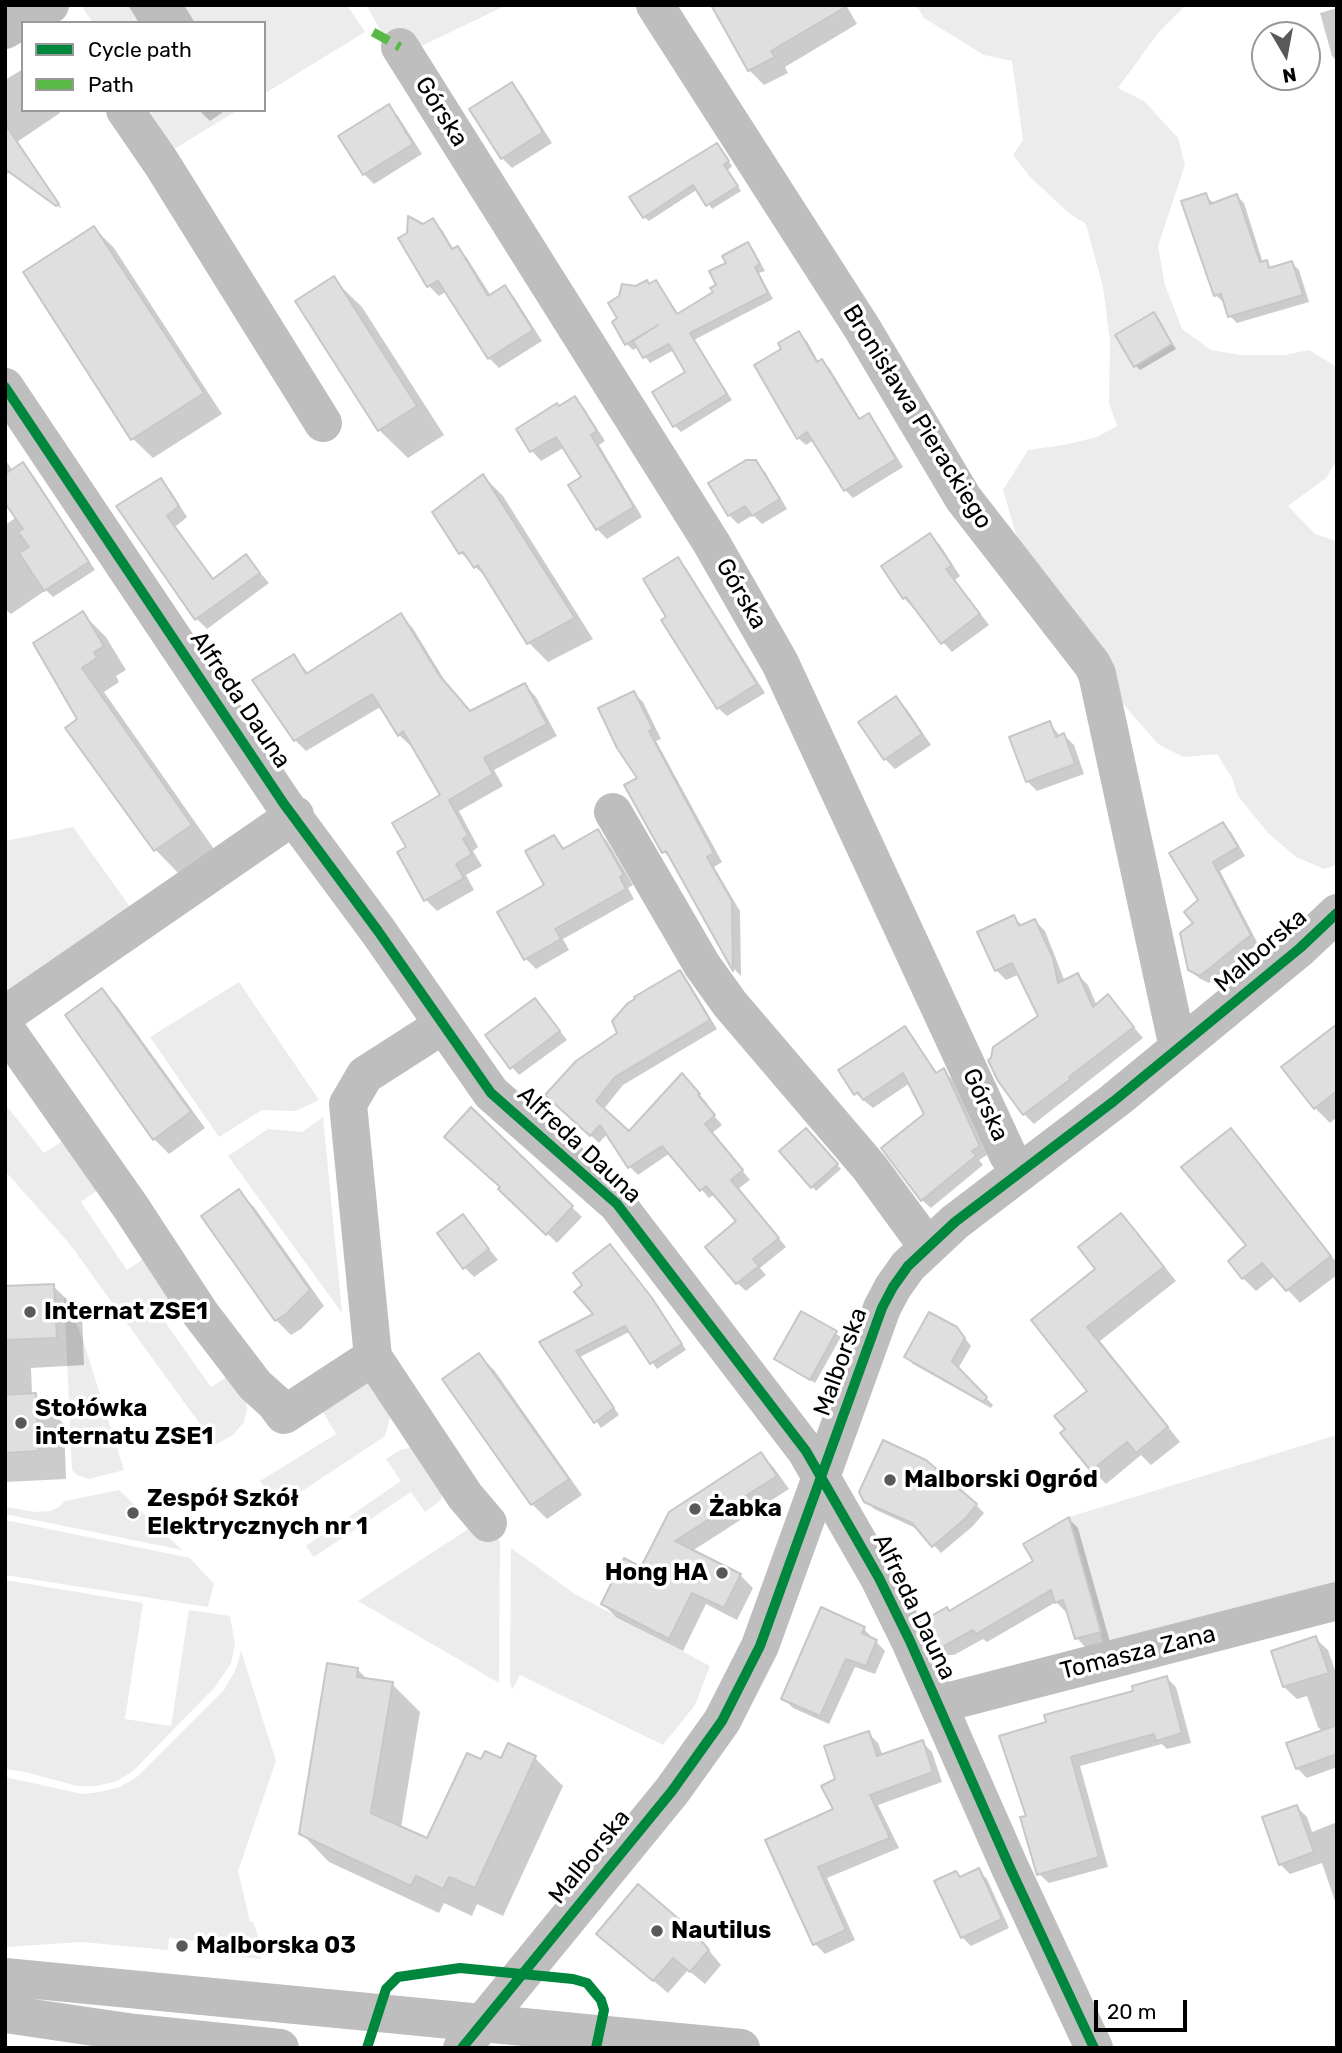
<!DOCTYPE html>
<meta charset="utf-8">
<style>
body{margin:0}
#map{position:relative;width:1342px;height:2053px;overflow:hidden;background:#fff;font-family:Rubik,sans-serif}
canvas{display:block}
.frame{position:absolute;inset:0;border:7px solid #000;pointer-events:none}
.legend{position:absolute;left:21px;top:21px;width:245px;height:91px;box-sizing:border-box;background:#fff;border:2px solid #999;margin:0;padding:9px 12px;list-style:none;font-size:21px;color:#000}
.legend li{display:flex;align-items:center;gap:14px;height:35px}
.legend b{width:35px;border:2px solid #999}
.north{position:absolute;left:1251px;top:21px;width:70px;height:70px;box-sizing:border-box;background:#fff;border:2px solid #999;border-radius:50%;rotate:170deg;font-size:19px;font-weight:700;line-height:28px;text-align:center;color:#000}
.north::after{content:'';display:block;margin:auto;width:24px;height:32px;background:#595959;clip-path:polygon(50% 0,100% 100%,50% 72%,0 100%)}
.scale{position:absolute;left:1094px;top:2000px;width:93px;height:32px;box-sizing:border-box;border:4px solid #000;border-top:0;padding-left:9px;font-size:21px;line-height:24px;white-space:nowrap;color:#000;-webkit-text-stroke:5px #fff;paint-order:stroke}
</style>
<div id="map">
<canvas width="1342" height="2053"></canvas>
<div class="frame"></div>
<ul class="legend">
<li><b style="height:9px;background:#00873e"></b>Cycle path</li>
<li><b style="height:9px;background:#58b947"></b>Path</li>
</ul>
<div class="north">N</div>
<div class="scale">20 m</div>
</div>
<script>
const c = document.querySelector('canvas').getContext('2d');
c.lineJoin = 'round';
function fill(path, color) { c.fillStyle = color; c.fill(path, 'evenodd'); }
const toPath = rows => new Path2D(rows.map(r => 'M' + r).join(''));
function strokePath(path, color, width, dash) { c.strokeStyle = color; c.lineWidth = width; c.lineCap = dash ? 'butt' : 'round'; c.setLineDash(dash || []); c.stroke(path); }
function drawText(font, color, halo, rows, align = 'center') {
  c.font = font + ' Rubik,sans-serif'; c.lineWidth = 7; c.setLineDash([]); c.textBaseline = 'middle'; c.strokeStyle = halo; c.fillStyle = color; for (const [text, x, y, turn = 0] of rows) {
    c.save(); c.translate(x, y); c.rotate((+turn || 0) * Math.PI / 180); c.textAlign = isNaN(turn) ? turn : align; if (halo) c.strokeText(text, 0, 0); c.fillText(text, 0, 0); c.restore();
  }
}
const green = toPath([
 [81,5,347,5,365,32,264,94,264,23,93,23],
 [366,5,507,5,411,51,381,31],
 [916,5,1186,5,1158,33,1118,88,1144,101,1178,138,1185,165,1158,246,1165,285,1182,329,1211,350,1240,355,1285,355,1309,350,1337,367,1337,460,1326,478,1288,506,1315,534,1337,541,1337,865,1324,869,1296,857,1268,833,1238,796,1232,778,1217,754,1183,757,1158,744,1118,698,1018,541,1003,490,1028,450,1064,445,1097,437,1117,426,1109,403,1110,342,1103,287,1086,224,1070,214,1057,202,1030,177,1013,155,1023,140,1012,61,984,55,924,18],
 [149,110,238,110,174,149],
 [73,827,130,907,5,994,5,841],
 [239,982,319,1100,296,1111,262,1110,219,1137,150,1037],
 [5,1104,44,1153,67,1138,99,1189,81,1202,127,1270,146,1257,180,1307,163,1319,211,1387,228,1376,246,1398,247,1410,244,1422,233,1435,215,1445,69,1243,5,1171],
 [323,1117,342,1313,228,1156,268,1129,302,1132],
 [64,1296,82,1337,124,1470,89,1479,77,1475,72,1470],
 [361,1381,370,1384,391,1415,385,1436,278,1507,260,1481,336,1434,320,1407],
 [1337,1435,1337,1586,1105,1650,1069,1517],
 [410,1448,417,1449,445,1490,441,1500,425,1512,411,1492,314,1557,306,1546,401,1481,386,1459,400,1450],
 [119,1490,182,1550,5,1514,5,1507,36,1512,50,1511,59,1507,65,1501],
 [5,1520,190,1558,214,1584,208,1607,5,1575],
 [476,1524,500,1541,499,1683,358,1601],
 [511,1548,575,1594,710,1666,695,1705,663,1745,520,1675,512,1690,510,1682],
 [5,1580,143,1603,125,1719,171,1726,189,1610,230,1616,235,1644,231,1663,215,1687,133,1771,117,1781,97,1786,77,1786,25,1772,5,1769],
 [241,1651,276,1761,238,1871,250,1921,253,1922,263,1949,261,1959,200,1953,202,1942,169,1938,168,1950,82,1942,5,1947,5,1777,82,1794,100,1792,120,1787,138,1776,224,1690,236,1669]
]);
const shadow = toPath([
 [128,5,184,5,195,23,139,23],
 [712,5,846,5,857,24,785,67,788,73,764,85,749,70],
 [1337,8,1337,61,1332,56,1320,13],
 [23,69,23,110,58,110,60,113,17,142,62,209,10,172,5,175,5,80],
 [512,84,521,94,552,143,512,168,502,158],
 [389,106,398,116,422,154,374,184,364,174],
 [199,110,226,110,210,121],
 [717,145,732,166,728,170,741,191,712,209,698,189,649,221,644,217],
 [1206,195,1214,204,1237,196,1244,203,1263,263,1266,262,1273,269,1292,263,1299,270,1309,302,1237,323,1230,316,1225,301,1223,302,1216,295],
 [432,220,442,230,454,250,458,248,467,258,491,296,504,288,514,297,542,341,499,368,489,358,447,291,439,296,429,286,409,234],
 [94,228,114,248,222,414,153,458,133,439],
 [748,245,754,251,765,271,759,273,773,299,694,340,732,400,681,432,675,426,687,373,674,350,650,363,638,347,633,350,627,344,619,319,636,288,656,282,679,315,715,293,728,263],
 [333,279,362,307,444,435,408,458,379,430],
 [1153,314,1176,349,1140,370,1136,366],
 [799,334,807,341,819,363,822,361,830,369,861,420,868,415,876,423,903,467,853,498,845,490,814,440,806,445,798,438,784,350],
 [575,398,584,408,605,441,599,445,642,517,607,539,597,529,584,478,565,447,541,461,532,451,518,429],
 [5,459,13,471,23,464,31,472,95,570,53,597,46,590,11,614,5,609,5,525,17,517,5,500],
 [755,462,765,472,787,509,762,524,753,515,738,524,729,515],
 [483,476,503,496,593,639,548,662,528,642,490,581,461,553],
 [160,480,170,490,187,517,175,527,214,580,246,556,269,583,207,629,197,619,119,506],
 [930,536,940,545,960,576,955,580,989,625,952,652,904,598],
 [678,559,686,568,765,693,727,716,718,708,668,618],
 [83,614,106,637,126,670,116,676,119,682,104,692,214,849,178,873,155,849,79,719],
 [400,616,412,627,450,689,471,713,525,685,536,697,557,736,494,770,503,786,459,811,478,847,473,851,482,866,466,875,474,890,437,911,426,900,409,848,443,796,413,744,411,746,399,735,382,706,306,751,295,740,294,657,309,674],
 [634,693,643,702,661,739,656,741,722,862,714,867,740,911,741,976,734,969,674,862,664,852,626,786,640,779],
 [896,698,906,708,931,745,895,769,885,759],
 [1049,723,1061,737,1064,735,1074,745,1084,774,1037,791,1027,781],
 [1222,824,1231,832,1245,856,1220,871,1258,944,1209,983,1199,978,1190,970,1200,900],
 [598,832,607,841,633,885,628,888,634,899,563,939,569,950,536,969,526,959,499,913,546,885,554,837,566,850],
 [1014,917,1023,926,1035,921,1045,931,1065,982,1078,975,1088,985,1097,1006,1108,997,1143,1038,1034,1124,1024,1114,1041,1016,1020,974,1006,980,996,970],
 [679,972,688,981,717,1029,623,1085,603,1110,630,1134,690,1084,707,1103,705,1105,722,1125,712,1133,750,1180,738,1189,786,1247,760,1268,766,1275,746,1291,737,1283,738,1222,715,1194,709,1198,670,1153,638,1175,630,1167,608,1133,599,1143,556,1104,620,1033],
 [102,991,117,1006,205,1128,169,1154,154,1139],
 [542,1008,567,1040,519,1075,512,1067],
 [1337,1026,1337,1117,1330,1123,1315,1108],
 [904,1028,913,1037,937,1074,943,1070,952,1079,987,1155,979,1160,983,1165,931,1208,922,1200,926,1115,910,1083,873,1108,855,1093],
 [471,1109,582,1217,557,1243,501,1189],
 [806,1130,841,1169,816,1191,812,1186],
 [1231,1130,1244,1143,1337,1263,1337,1275,1300,1303,1275,1276,1256,1291,1243,1278,1249,1245],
 [239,1192,254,1207,324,1306,301,1329,291,1335,276,1320],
 [1121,1215,1135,1229,1176,1281,1100,1341,1180,1442,1151,1465,1141,1455,1106,1484,1092,1470,1089,1391,1033,1320,1097,1270],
 [463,1216,498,1260,474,1277,464,1267],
 [616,1252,658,1306,686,1350,657,1369,631,1331,580,1357,619,1415,601,1428,542,1342,595,1315],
 [53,1286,82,1314,84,1365,31,1368,32,1395,35,1395,64,1424,66,1479,5,1482,5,1288],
 [802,1313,841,1337,815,1383,776,1359],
 [964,1337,971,1346,958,1369,993,1405,991,1408,913,1364,906,1357],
 [479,1355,494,1370,582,1495,547,1519,532,1504],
 [761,1454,774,1468,789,1489,692,1551,740,1575,753,1588,737,1620,706,1604,683,1651,616,1617,603,1604,642,1570],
 [865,1501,976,1505,984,1513,973,1526,941,1553,920,1530,874,1509],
 [1069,1519,1078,1528,1110,1642,1086,1648,1077,1638,1068,1611,1066,1612,1056,1602,987,1642,983,1639,954,1655,947,1655,937,1645,950,1613,1036,1561],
 [864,1629,885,1651,875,1674,855,1667,829,1724,793,1708,783,1698],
 [1315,1638,1328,1650,1337,1676,1337,1767,1307,1778,1297,1768,1323,1732,1318,1727,1307,1696,1297,1699,1284,1687],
 [357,1669,368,1680,392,1684,420,1712,401,1828,428,1841,482,1761,535,1758,563,1786,503,1916,477,1904,472,1916,444,1903,439,1913,329,1862,301,1833],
 [1167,1678,1176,1687,1191,1743,1167,1749,1162,1744,1080,1766,1108,1867,1049,1883,1039,1874,1028,1817,1001,1738,1135,1692],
 [868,1733,878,1743,883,1756,922,1742,932,1752,942,1782,878,1805,899,1848,827,1878,855,1940,825,1954,815,1944,767,1841,835,1810,837,1780],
 [1297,1807,1307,1817,1312,1832,1337,1822,1337,1907,1322,1863,1290,1874,1280,1864],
 [978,1870,987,1879,1009,1928,971,1946,962,1937,956,1873,961,1878],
 [598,1934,707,1948,721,1965,705,1984,688,1970,668,1993]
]);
const building = toPath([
 [711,5,849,5,771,51,775,57,748,71,711,5],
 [512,82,543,132,501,159,469,109,512,82],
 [389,104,413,144,363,175,338,136,389,104],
 [5,124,59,204,56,206,5,169,5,124],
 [717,143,729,161,724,165,738,186,706,206,693,185,643,218,629,197,717,143],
 [1206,193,1210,204,1237,194,1260,262,1267,260,1269,268,1292,261,1303,295,1228,317,1221,294,1214,296,1181,201,1206,193],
 [408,216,423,224,433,218,452,249,458,246,488,296,505,285,533,330,488,359,438,281,427,287,398,238,407,233,408,216],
 [94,226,204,393,131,440,23,272,94,226],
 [748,242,760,264,755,267,768,293,690,333,727,394,673,427,652,392,685,372,669,344,643,358,633,341,658,325,625,345,612,322,617,318,608,303,619,296,622,284,636,286,647,280,649,284,656,280,677,314,713,292,710,288,716,285,709,271,726,263,722,256,748,242],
 [334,276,417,406,378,431,295,301,334,276],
 [1154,312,1172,344,1134,367,1115,335,1154,312],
 [799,331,817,362,822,359,859,419,869,413,896,459,844,491,807,432,797,439,754,365,781,349,778,343,799,331],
 [575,396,597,431,591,435,634,507,596,530,568,485,581,477,556,437,530,452,516,429,557,403,559,406,575,396],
 [746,460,756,460,780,499,752,516,745,506,728,516,708,483,746,460],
 [23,462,89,562,44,591,19,553,29,547,18,532,23,529,5,503,5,474,23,462],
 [483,474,575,618,527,644,478,565,474,568,463,552,459,554,432,512,483,474],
 [161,478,179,506,167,516,213,579,246,554,260,573,195,620,116,506,161,478],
 [930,533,952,566,946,569,980,614,941,644,906,597,903,599,881,566,930,533],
 [678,557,757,684,717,709,661,620,666,617,643,579,678,557],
 [83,611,104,646,94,652,97,658,82,668,192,825,154,851,65,728,77,719,33,643,83,611],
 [401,613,439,675,470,711,525,683,547,724,484,758,493,774,449,800,468,835,463,839,472,854,456,864,464,878,424,901,397,852,406,847,392,823,440,795,403,731,398,736,372,694,294,741,252,680,294,654,306,674,401,613],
 [634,691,653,729,649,731,714,853,707,857,732,901,733,971,666,851,662,853,624,785,637,778,617,748,598,708,634,691],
 [896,696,922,734,884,760,858,722,896,696],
 [1050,721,1056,737,1064,733,1075,764,1026,782,1009,737,1050,721],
 [1223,822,1238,847,1213,862,1251,935,1200,976,1188,970,1180,933,1193,923,1184,912,1198,900,1169,853,1223,822],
 [598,829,624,875,620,877,626,889,555,929,561,939,524,960,497,912,544,885,525,851,554,835,563,849,598,829],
 [1014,915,1019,926,1035,919,1053,958,1058,983,1078,973,1093,1007,1108,994,1134,1027,1069,1077,1071,1079,1023,1115,998,1081,988,1060,991,1058,993,1047,1038,1016,1012,963,995,971,977,932,1014,915],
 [680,970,710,1020,615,1077,596,1101,629,1131,682,1073,700,1094,698,1095,715,1115,705,1124,743,1170,731,1180,779,1238,753,1259,759,1266,736,1284,705,1247,736,1221,706,1186,700,1191,662,1146,628,1168,600,1125,590,1136,545,1095,576,1061,617,1033,612,1021,628,1003,635,999,634,997,680,970],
 [102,988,191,1112,153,1140,65,1015,102,988],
 [535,998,560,1031,510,1069,485,1035,535,998],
 [1337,1024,1337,1091,1314,1109,1281,1067,1337,1024],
 [905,1026,936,1073,944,1068,980,1146,972,1151,976,1156,921,1201,881,1148,924,1114,903,1073,863,1100,858,1092,854,1095,838,1070,905,1026],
 [471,1107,573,1206,546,1235,498,1189,500,1187,444,1137,471,1107],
 [806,1128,838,1164,811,1188,779,1151,806,1128],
 [1231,1128,1331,1256,1286,1291,1262,1263,1242,1279,1228,1261,1246,1245,1181,1167,1231,1128],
 [239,1189,310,1290,286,1314,275,1321,201,1216,239,1189],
 [1121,1213,1164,1267,1087,1327,1168,1427,1136,1453,1127,1442,1091,1471,1060,1433,1065,1429,1054,1416,1087,1391,1031,1320,1095,1269,1078,1247,1121,1213],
 [463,1214,489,1249,463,1269,437,1233,463,1214],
 [610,1244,652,1298,682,1344,650,1364,625,1326,576,1351,614,1408,594,1423,539,1342,593,1314,574,1292,582,1285,573,1273,610,1244],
 [54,1284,57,1338,5,1340,5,1286,54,1284],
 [801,1311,837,1331,810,1380,774,1359,801,1311],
 [929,1312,957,1327,965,1338,952,1361,987,1397,983,1402,904,1357,929,1312],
 [479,1353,569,1479,531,1505,442,1379,479,1353],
 [36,1393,38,1451,5,1453,5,1395,36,1393],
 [883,1440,926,1460,977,1504,966,1518,932,1547,912,1523,864,1502,859,1492,883,1440],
 [761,1452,777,1476,675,1541,741,1574,724,1608,692,1593,669,1639,601,1604,624,1558,641,1567,669,1512,761,1452],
 [1069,1517,1101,1632,1075,1639,1063,1600,1055,1603,1051,1590,976,1634,973,1630,944,1646,936,1646,924,1620,947,1607,949,1611,1033,1561,1023,1544,1069,1517],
 [821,1607,865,1627,862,1633,877,1640,866,1666,846,1659,820,1716,781,1699,821,1607],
 [1316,1636,1329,1673,1283,1687,1271,1651,1316,1636],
 [327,1663,358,1668,357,1677,393,1682,371,1813,427,1838,467,1753,481,1759,485,1751,501,1758,508,1743,536,1756,475,1888,449,1877,443,1889,416,1876,411,1886,299,1834,327,1663],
 [1167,1676,1182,1733,1156,1741,1154,1734,1071,1757,1099,1857,1037,1875,1020,1817,1026,1816,999,1736,1046,1722,1044,1715,1133,1691,1132,1686,1167,1676],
 [1337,1725,1337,1754,1296,1769,1286,1743,1337,1725],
 [869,1731,877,1756,923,1740,933,1772,870,1795,890,1838,818,1867,846,1930,813,1945,765,1840,833,1809,821,1786,835,1779,824,1746,869,1731],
 [1297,1805,1314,1852,1279,1865,1262,1817,1297,1805],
 [979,1868,1002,1919,961,1938,934,1881,956,1871,960,1877,979,1868],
 [638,1884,694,1932,709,1950,690,1972,673,1958,653,1981,596,1934,638,1884]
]);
const minor = toPath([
 [655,5,862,328,963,498,1092,664,1097,674,1178,1048],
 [5,30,50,5],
 [400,47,712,544,780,663,1008,1155,1021,1172],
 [125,110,162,164,323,423],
 [5,387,284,804,378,931,491,1093,617,1204,806,1451,879,1578,910,1641,1011,1870,1094,2048],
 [613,812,702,965,730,1004,870,1168,927,1246],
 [5,1015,295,815],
 [443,1025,365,1075,348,1104,373,1357,465,1496,488,1523],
 [5,1028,130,1206,200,1313,255,1385,275,1403,284,1415,373,1357],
 [939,1704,1337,1601],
 [462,2048,672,1791,722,1721,760,1646,882,1308,893,1287,908,1266,955,1222,1114,1101,1300,948,1337,913]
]);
const major = toPath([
 [5,1977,741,2048],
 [5,2014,135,2033,280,2048]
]);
const quiet = toPath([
 [373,32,400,47]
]);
const cycleway = toPath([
 [5,387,284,804,378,931,491,1093,617,1204,806,1451,879,1578,910,1641,1011,1870,1094,2048],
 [367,2048,386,1989,398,1977,460,1968,573,1979,587,1983,601,2000,604,2010,596,2048],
 [462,2048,672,1791,722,1721,760,1646,882,1308,893,1287,908,1266,955,1222,1114,1101,1300,948,1337,913]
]);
const markers = [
 [30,1312,7,"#595959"],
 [21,1423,7,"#595959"],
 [890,1480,7,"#595959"],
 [695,1509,7,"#595959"],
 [133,1513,7,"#595959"],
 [722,1573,7,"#595959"],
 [657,1931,7,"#595959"],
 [182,1946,7,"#595959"]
];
const streetNames = [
 ["Górska",441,112,58],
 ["Bronisława Pierackiego",917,417,58],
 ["Górska",741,594,60],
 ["Alfreda Dauna",240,700,56],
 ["Malborska",1261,951,-41],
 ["Górska",985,1105,65],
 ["Alfreda Dauna",579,1145,43],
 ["Malborska",841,1362,-70],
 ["Alfreda Dauna",914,1607,64],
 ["Tomasza Zana",1138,1653,-14],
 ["Malborska",590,1857,-51]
];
const poiNames = [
 ["Internat ZSE1",44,1312],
 ["Stołówka",35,1409],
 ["internatu ZSE1",35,1437],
 ["Malborski Ogród",904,1480],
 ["Zespół Szkół",147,1499],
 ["Elektrycznych nr 1",147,1527],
 ["Żabka",709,1509],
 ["Hong HA",708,1573,"right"],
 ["Nautilus",671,1931],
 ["Malborska 03",196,1946]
];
fill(green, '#ececec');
fill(shadow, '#0003');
fill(building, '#dfdfdf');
strokePath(building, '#c7c7c7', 2);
strokePath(minor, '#bebebe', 38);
strokePath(major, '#bebebe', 38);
strokePath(quiet, '#58b947', 9, [18, 9]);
strokePath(cycleway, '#00873e', 10);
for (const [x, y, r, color] of markers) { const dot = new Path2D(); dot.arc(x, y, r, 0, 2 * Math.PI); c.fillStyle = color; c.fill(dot); strokePath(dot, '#fff', 2.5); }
drawText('24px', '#000', '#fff', streetNames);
drawText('bold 24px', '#000', '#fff', poiNames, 'left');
</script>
